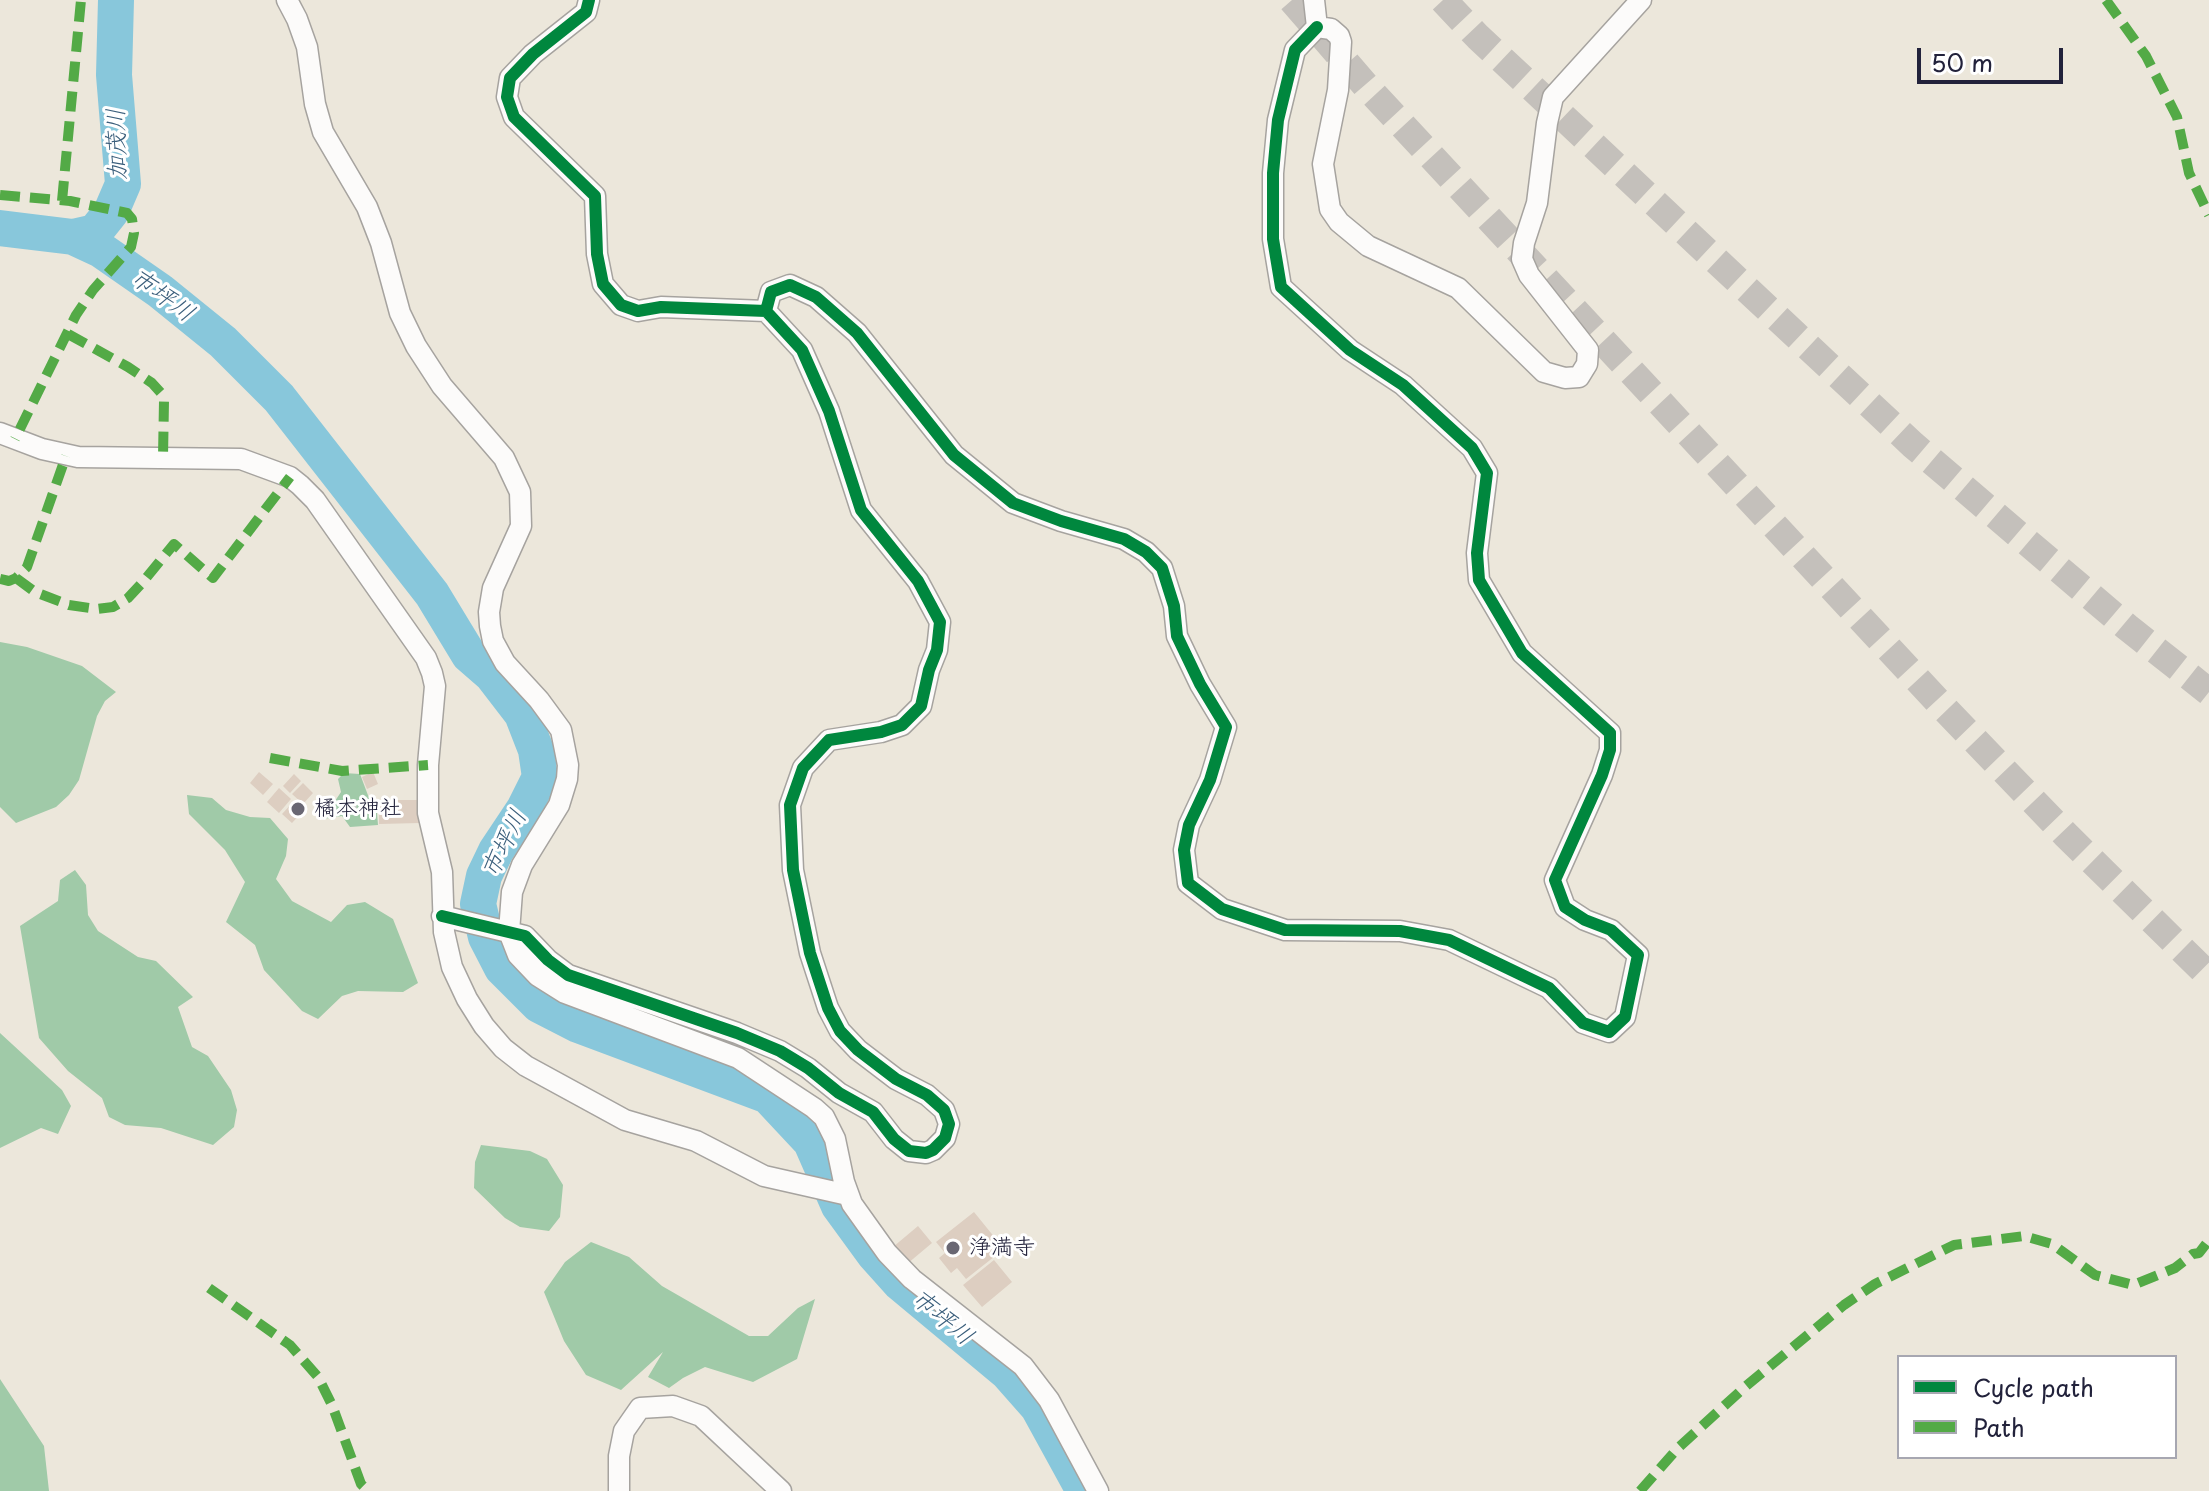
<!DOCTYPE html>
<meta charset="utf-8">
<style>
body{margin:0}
#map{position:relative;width:2209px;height:1491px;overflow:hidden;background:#ece7db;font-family:"Playpen Sans",sans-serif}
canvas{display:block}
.legend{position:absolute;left:1897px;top:1355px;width:280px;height:104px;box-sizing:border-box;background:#fff;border:2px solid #a7a7b1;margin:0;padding:10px 14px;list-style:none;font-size:24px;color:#22223b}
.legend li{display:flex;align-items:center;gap:16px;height:40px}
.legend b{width:40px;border:2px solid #a7a7b1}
.scale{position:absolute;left:1917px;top:48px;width:146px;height:36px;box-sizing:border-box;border:4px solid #22223b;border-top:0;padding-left:10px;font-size:24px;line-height:28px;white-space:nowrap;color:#22223b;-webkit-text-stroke:6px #fff;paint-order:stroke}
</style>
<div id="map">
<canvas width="2209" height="1491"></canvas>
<ul class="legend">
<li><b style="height:10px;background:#00873e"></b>Cycle path</li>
<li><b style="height:10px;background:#53aa46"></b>Path</li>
</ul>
<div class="scale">50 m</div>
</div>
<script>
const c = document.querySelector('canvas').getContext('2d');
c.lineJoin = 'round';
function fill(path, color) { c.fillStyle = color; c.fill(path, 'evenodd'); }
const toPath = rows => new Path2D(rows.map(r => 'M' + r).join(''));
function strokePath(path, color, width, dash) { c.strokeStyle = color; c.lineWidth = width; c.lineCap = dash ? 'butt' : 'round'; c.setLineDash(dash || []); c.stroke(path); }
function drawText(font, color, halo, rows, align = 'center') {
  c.font = font + ' "Playpen Sans","Klee One",sans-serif'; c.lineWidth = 6; c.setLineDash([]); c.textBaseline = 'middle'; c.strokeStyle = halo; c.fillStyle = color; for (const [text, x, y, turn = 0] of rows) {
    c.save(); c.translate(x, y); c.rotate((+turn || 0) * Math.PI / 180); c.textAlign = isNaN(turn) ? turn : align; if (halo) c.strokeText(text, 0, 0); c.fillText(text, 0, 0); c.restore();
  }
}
const forest = toPath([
 [0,642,27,647,82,666,116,692,105,701,97,716,79,780,69,795,56,807,16,823,0,807],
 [344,773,360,774,369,798,376,801,378,825,350,827,342,816,323,819,320,811,335,801,341,792,338,779],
 [187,795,212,798,226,810,250,817,270,818,288,839,286,856,276,879,292,901,331,922,347,905,365,902,393,919,418,983,403,992,358,991,342,996,318,1019,302,1011,264,970,255,945,226,922,245,882,225,850,189,814],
 [75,870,86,885,88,915,98,931,138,957,156,961,193,997,178,1007,192,1047,208,1056,231,1090,237,1110,234,1127,213,1145,161,1128,125,1125,109,1117,102,1098,68,1071,39,1038,20,926,58,901,60,880],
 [0,1033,62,1090,71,1106,58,1134,41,1128,0,1148],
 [481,1145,530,1151,547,1159,563,1185,560,1217,549,1231,520,1227,505,1218,474,1188,475,1162],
 [591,1242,629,1257,662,1286,749,1336,768,1336,798,1308,815,1299,797,1359,753,1382,705,1367,683,1378,669,1388,648,1377,663,1352,621,1390,586,1375,564,1341,544,1292,565,1262],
 [0,1379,44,1446,49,1491,0,1491]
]);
const river = toPath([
 [0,228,73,237,95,232,111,212,123,184,114,75,116,0],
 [73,237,101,250,160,291,223,342,279,398,432,594,469,655,492,675,522,714,536,750,540,777,524,809,496,851,484,876,478,904,486,937,502,968,539,1005,578,1025,768,1096,811,1142,839,1206,874,1254,900,1283,1008,1373,1038,1407,1084,1491]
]);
const building = toPath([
 [259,772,273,784,263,795,250,783],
 [373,772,378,784,367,789,362,777],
 [294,774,301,781,290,793,283,786],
 [303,783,313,793,303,804,292,794],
 [279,788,291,799,279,813,267,802],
 [295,800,305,809,292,823,282,814],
 [379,800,420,800,420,823,379,824],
 [974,1212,1004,1249,966,1279,957,1268,951,1273,939,1258,945,1253,936,1242],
 [918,1226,932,1243,907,1264,893,1247],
 [994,1260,1012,1282,982,1307,963,1285]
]);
const highwayTunnel = toPath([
 [1292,0,1366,86,1942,706,2066,835,2209,976],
 [1443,0,1478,37,1913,445,2127,627,2209,692]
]);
const path = toPath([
 [327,812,372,805]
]);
const minor = toPath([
 [287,0,297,19,307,47,315,104,323,132,367,207,381,243,400,313,416,346,442,386,504,458,520,492,521,526,493,588,489,612,490,626,493,641,505,663,539,700,561,730,568,765,567,779,559,805,522,865,512,892,509,932,518,955,538,976,565,993,738,1058,814,1108,824,1117,835,1139,844,1182,852,1204,887,1253,912,1279,1023,1366,1049,1400,1098,1491],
 [1314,0,1317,27],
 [1317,27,1331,29,1339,36,1341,42,1338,90,1323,164,1330,209,1339,222,1368,246,1458,288,1544,372,1565,378,1579,377,1587,364,1588,350,1529,275,1522,259,1524,243,1537,203,1547,123,1553,97,1641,0],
 [766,311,771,292,790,285,816,297,857,333,954,455,1013,503,1061,521,1124,539,1146,552,1162,568,1174,606,1177,636,1200,684,1226,727,1210,780,1189,825,1184,850,1188,883,1222,909,1285,930,1400,931,1449,940,1549,988,1583,1023,1609,1032,1625,1017,1638,955,1611,930,1585,920,1565,907,1555,880,1602,775,1610,750,1610,733,1522,653,1479,580,1477,553,1487,473,1472,448,1403,385,1350,350,1281,287,1273,239,1273,173,1278,120,1295,50,1317,27],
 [0,433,42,449,78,457,241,459,290,477,300,485,315,500,426,658,432,673,435,686,428,765,428,813,442,872,444,932,452,967,467,999,484,1026,503,1048,526,1066,625,1120,696,1141,764,1176,848,1195],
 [442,916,525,936,548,960,568,975,737,1033,780,1051,808,1068,839,1093,873,1112,894,1139,909,1151,926,1153,933,1150,945,1138,949,1124,944,1110,927,1095,896,1079,858,1050,840,1031,828,1008,810,953,793,870,790,805,803,768,829,740,881,732,902,725,921,706,929,670,937,650,940,622,918,581,861,510,829,411,802,350,766,311,661,307,638,311,621,305,603,284,597,254,595,196,514,117,507,97,510,78,533,54,586,12,589,0],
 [619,1491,619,1456,624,1431,640,1408,673,1406,701,1416,781,1491]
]);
const quiet = toPath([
 [2106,0,2146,56,2177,117,2189,173,2209,215],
 [0,195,70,201,127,213,132,219,134,233,131,247,93,290,76,315,15,439],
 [62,201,81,0],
 [68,334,128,367,152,383,161,393,164,401,163,457],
 [16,578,35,592,69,605,97,609,113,607,128,598,142,583,174,544,213,578,290,477],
 [0,579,9,581,16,578,27,567,66,456],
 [270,758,342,771,428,765],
 [209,1288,290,1345,318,1377,332,1405,361,1484,368,1491],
 [1640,1491,1678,1448,1746,1386,1844,1305,1875,1284,1954,1245,2024,1236,2052,1244,2095,1275,2133,1285,2175,1268,2193,1254,2199,1253,2209,1240]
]);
const cycleway = toPath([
 [766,311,771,292,790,285,816,297,857,333,954,455,1013,503,1061,521,1124,539,1146,552,1162,568,1174,606,1177,636,1200,684,1226,727,1210,780,1189,825,1184,850,1188,883,1222,909,1285,930,1400,931,1449,940,1549,988,1583,1023,1609,1032,1625,1017,1638,955,1611,930,1585,920,1565,907,1555,880,1602,775,1610,750,1610,733,1522,653,1479,580,1477,553,1487,473,1472,448,1403,385,1350,350,1281,287,1273,239,1273,173,1278,120,1295,50,1317,27],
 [442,916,525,936,548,960,568,975,737,1033,780,1051,808,1068,839,1093,873,1112,894,1139,909,1151,926,1153,933,1150,945,1138,949,1124,944,1110,927,1095,896,1079,858,1050,840,1031,828,1008,810,953,793,870,790,805,803,768,829,740,881,732,902,725,921,706,929,670,937,650,940,622,918,581,861,510,829,411,802,350,766,311,661,307,638,311,621,305,603,284,597,254,595,196,514,117,507,97,510,78,533,54,586,12,589,0]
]);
const markers = [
 [298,809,8,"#696773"],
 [953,1248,8,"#696773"]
];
const poiNames = [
 ["橘本神社",314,809],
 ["浄満寺",969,1248]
];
const waterNames = [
 ["加茂川",118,144,-92],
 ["市坪川",162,296,36],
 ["市坪川",505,844,-64],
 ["市坪川",942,1318,40]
];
fill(forest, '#a0caa8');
strokePath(river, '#88c7db', 36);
fill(building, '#ddcec1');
strokePath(highwayTunnel, '#c4c0bb', 28, [28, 14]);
strokePath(minor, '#a6a39f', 23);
strokePath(path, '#cac9c8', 4, [6, 6]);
strokePath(minor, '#fcfbfa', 20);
strokePath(quiet, '#53aa46', 10, [20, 10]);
strokePath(cycleway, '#00873e', 12);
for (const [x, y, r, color] of markers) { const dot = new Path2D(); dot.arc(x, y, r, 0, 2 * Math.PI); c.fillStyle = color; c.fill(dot); strokePath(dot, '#fff', 3); }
drawText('22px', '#22223b', '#fff', poiNames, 'left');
drawText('italic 24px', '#3a5e7b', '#fff', waterNames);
</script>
